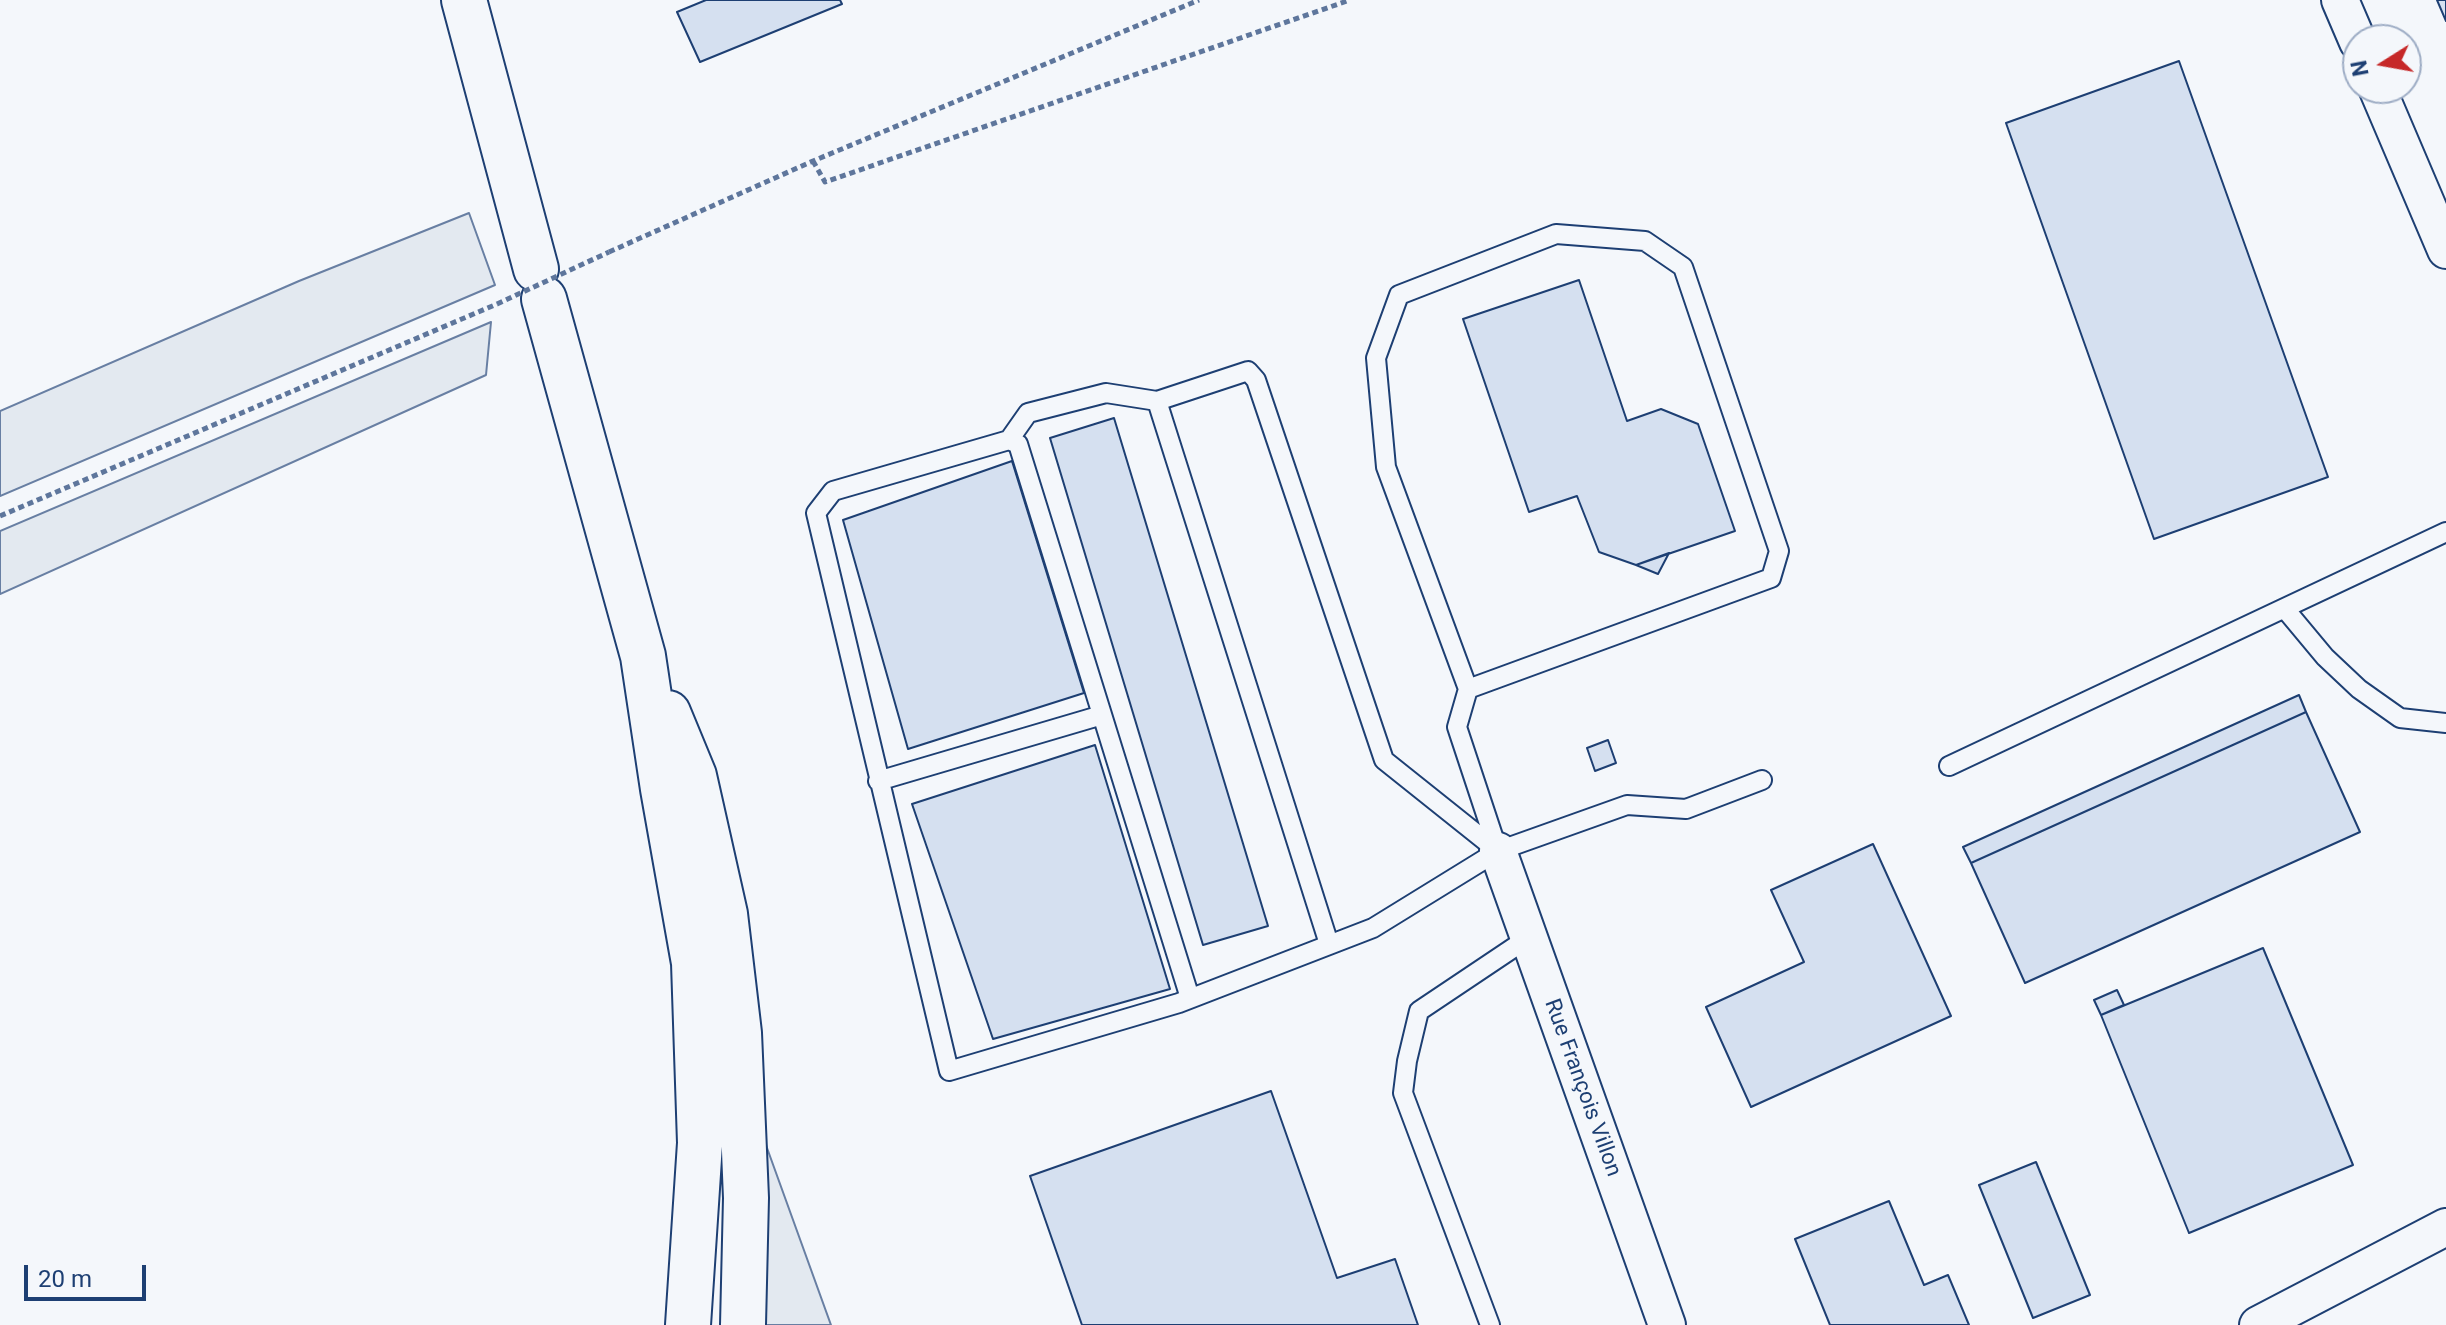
<!DOCTYPE html>
<meta charset="utf-8">
<style>
body{margin:0}
#map{position:relative;width:2446px;height:1325px;overflow:hidden;background:#f4f7fb;font-family:Roboto,sans-serif}
canvas{display:block}
.north{position:absolute;left:2342px;top:24px;width:80px;height:80px;box-sizing:border-box;background:#f4f7fb;border:2px solid #9eadc5;border-radius:50%;rotate:259deg;font-size:22px;font-weight:700;line-height:32px;text-align:center;color:#1d3f73}
.north::after{content:'';display:block;margin:auto;width:28px;height:36px;background:#c62828;clip-path:polygon(50% 0,100% 100%,50% 72%,0 100%)}
.scale{position:absolute;left:24px;top:1265px;width:122px;height:36px;box-sizing:border-box;border:4px solid #1d3f73;border-top:0;padding-left:10px;font-size:24px;line-height:28px;white-space:nowrap;color:#1d3f73;-webkit-text-stroke:6px #f4f7fb;paint-order:stroke}
</style>
<div id="map">
<canvas width="2446" height="1325"></canvas>
<div class="north">N</div>
<div class="scale">20 m</div>
</div>
<script>
const c = document.querySelector('canvas').getContext('2d');
c.lineJoin = 'round';
function fill(path, color) { c.fillStyle = color; c.fill(path, 'evenodd'); }
const toPath = rows => new Path2D(rows.map(r => 'M' + r).join(''));
function strokePath(path, color, width, dash) { c.strokeStyle = color; c.lineWidth = width; c.lineCap = dash ? 'butt' : 'round'; c.setLineDash(dash || []); c.stroke(path); }
function drawText(font, color, halo, rows, align = 'center') {
  c.font = font + ' Roboto,sans-serif'; c.lineWidth = 6; c.setLineDash([]); c.textBaseline = 'middle'; c.strokeStyle = halo; c.fillStyle = color; for (const [text, x, y, turn = 0] of rows) {
    c.save(); c.translate(x, y); c.rotate((+turn || 0) * Math.PI / 180); c.textAlign = isNaN(turn) ? turn : align; if (halo) c.strokeText(text, 0, 0); c.fillText(text, 0, 0); c.restore();
  }
}
const green = toPath([
 [469,213,495,285,0,496,0,411,299,281,469,213],
 [491,322,486,375,0,594,0,531,491,322],
 [758,1123,831,1325,763,1325,758,1123]
]);
const building = toPath([
 [706,0,840,0,842,4,700,62,677,12,706,0],
 [2437,0,2446,0,2446,21,2437,0],
 [2179,61,2328,477,2154,539,2006,123,2179,61],
 [1579,280,1627,421,1661,409,1698,424,1735,531,1636,565,1599,552,1577,496,1529,512,1463,319,1579,280],
 [1114,418,1268,926,1203,945,1050,438,1114,418],
 [1012,461,1084,693,908,749,843,520,1012,461],
 [1669,553,1658,574,1636,565,1669,553],
 [2299,695,2306,712,1971,863,1963,847,2299,695],
 [2306,712,2360,832,2025,983,1971,863,2306,712],
 [1608,740,1616,763,1595,771,1587,748,1608,740],
 [1095,745,1170,989,993,1039,912,804,1095,745],
 [1873,844,1951,1016,1751,1107,1706,1007,1804,962,1771,890,1873,844],
 [2263,948,2353,1165,2189,1233,2101,1015,2263,948],
 [2117,990,2124,1005,2101,1015,2094,1000,2117,990],
 [1271,1091,1337,1278,1395,1259,1418,1325,1082,1325,1030,1176,1271,1091],
 [2036,1162,2090,1295,2033,1318,1979,1185,2036,1162],
 [1889,1201,1924,1285,1948,1275,1969,1325,1830,1325,1795,1239,1889,1201]
]);
const path = toPath([
 [813,161,825,182,1350,0],
 [609,252,813,161,1199,0],
 [0,516,497,304]
]);
const lane = toPath([
 [1009,440,1028,413,1106,393,1157,401],
 [2285,609,2325,657,2359,689,2400,718,2446,723],
 [1468,689,1386,467,1376,358,1399,295,1556,234,1645,241,1683,267,1779,551,1771,578,1468,689,1457,727,1498,851,1627,805,1686,809,1762,780],
 [1949,766,2446,532],
 [878,781,1102,715],
 [1190,998,1018,444,1009,440,833,491,816,513,949,1071,1179,1003,1373,928,1498,851,1384,760,1256,380,1248,371,1157,401,1329,944],
 [1490,1325,1403,1093,1407,1061,1419,1011,1528,938]
]);
const street = toPath([
 [2340,0,2358,42],
 [2377,88,2446,250],
 [1498,851,1667,1325],
 [2258,1325,2446,1227]
]);
const primary = toPath([
 [464,0,536,269],
 [544,299,643,656,663,789,694,963,700,1143,688,1325],
 [668,713,694,776,725,914,739,1033,746,1198,743,1325]
]);
const pathBridge = toPath([
 [497,304,609,252]
]);
const streetNames = [
 ["Rue François Villon",1582,1088,70]
];
fill(green, '#e3e9f0');
strokePath(green, '#687fa3', 2);
fill(building, '#d5e0f0');
strokePath(building, '#1d3f73', 2);
strokePath(lane, '#1d3f73', 22);
strokePath(street, '#1d3f73', 40);
strokePath(primary, '#1d3f73', 48);
strokePath(path, '#5e769c', 5, [6, 4]);
strokePath(lane, '#f4f7fb', 18);
strokePath(street, '#f4f7fb', 36);
strokePath(primary, '#f4f7fb', 44);
strokePath(pathBridge, '#5e769c', 5, [6, 4]);
drawText('22px', '#1d3f73', '#f4f7fb', streetNames);
</script>
